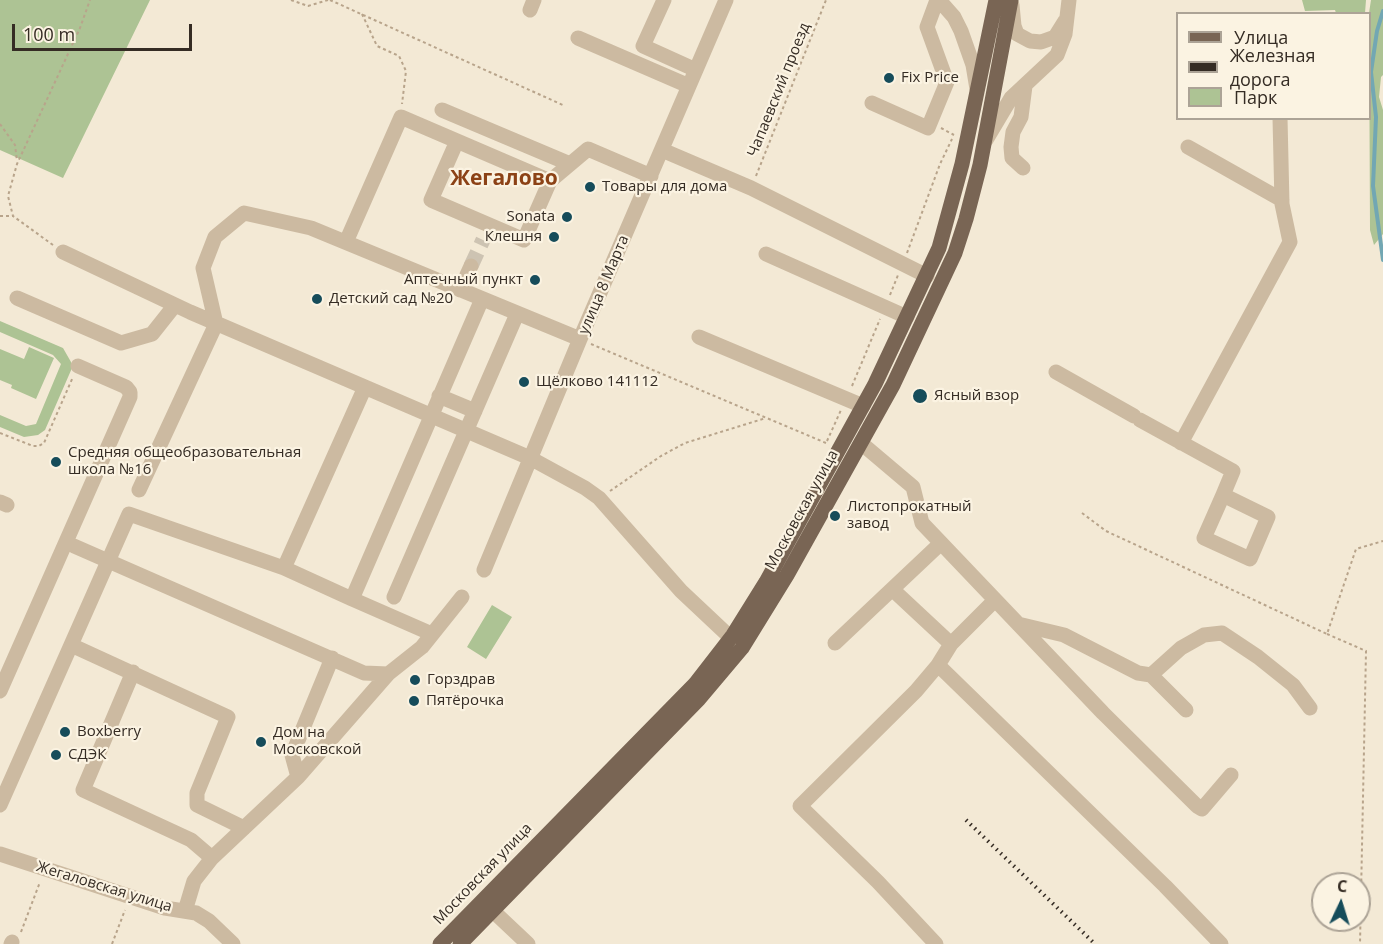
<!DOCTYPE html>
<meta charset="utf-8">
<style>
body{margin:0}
#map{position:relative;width:1383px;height:944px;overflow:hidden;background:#f3e9d5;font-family:"Open Sans",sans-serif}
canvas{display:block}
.legend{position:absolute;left:1176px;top:12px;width:195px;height:108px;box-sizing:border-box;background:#fbf3e2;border:2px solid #aca396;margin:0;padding:8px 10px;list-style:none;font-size:18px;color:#352c24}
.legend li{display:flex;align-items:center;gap:12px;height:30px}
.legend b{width:30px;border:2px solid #aca396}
.north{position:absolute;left:1311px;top:872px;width:60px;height:60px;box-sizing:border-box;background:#fbf3e2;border:2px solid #aca396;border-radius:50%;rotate:4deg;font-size:16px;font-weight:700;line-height:24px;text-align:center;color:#352c24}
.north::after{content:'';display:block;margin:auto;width:21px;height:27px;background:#164c5a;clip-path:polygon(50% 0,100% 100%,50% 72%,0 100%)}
.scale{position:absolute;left:12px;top:24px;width:180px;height:27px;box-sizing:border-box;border:3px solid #352c24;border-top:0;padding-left:8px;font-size:18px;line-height:21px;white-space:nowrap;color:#352c24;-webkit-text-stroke:4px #fbf3e2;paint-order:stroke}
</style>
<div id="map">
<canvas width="1383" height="944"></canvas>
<ul class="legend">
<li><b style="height:8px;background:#796554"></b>Улица</li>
<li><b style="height:8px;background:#352c24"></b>Железная дорога</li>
<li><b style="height:16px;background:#adc394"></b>Парк</li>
</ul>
<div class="north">С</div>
<div class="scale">100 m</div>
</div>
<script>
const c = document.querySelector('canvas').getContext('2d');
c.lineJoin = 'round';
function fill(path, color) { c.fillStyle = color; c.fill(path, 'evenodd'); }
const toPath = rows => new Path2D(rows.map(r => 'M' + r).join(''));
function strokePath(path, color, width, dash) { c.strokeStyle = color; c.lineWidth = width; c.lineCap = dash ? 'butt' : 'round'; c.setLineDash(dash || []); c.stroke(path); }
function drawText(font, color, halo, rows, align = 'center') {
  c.font = font + ' "Open Sans",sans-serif'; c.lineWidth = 4.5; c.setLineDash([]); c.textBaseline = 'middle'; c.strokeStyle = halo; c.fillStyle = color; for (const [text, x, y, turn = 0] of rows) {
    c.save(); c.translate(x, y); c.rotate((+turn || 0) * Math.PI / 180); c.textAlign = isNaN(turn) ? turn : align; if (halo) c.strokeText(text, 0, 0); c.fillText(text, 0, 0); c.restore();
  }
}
const green = toPath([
 [0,0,150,0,63,178,0,150],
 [1302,0,1366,0,1365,13,1336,13,1335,10,1305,11],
 [1371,0,1383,0,1383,75,1381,77,1379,97,1383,110,1383,234,1374,245,1370,230,1369,13],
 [0,321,63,348,71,362,72,368,45,430,38,435,24,437,0,427,0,415,26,426,36,424,61,364,53,355,0,332],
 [29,347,54,358,36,399,11,388,12,385,0,380,0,349,24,359],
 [492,605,512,617,486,659,467,647]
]);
const stream = toPath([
 [1383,11,1377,31,1371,72,1376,117,1373,186,1383,260]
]);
const minorTunnel = toPath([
 [471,266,483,240]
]);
const path = toPath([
 [291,0,308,6,328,0],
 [330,0,565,106],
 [362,14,377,46,399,56,406,71,402,104],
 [0,124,15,145,17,161],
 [941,128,954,135],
 [756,176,826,0],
 [0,216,13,216],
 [53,245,13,216,8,196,17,164,80,28,90,0],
 [907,253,940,164,952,139],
 [890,295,898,275],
 [591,344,826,443],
 [852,386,880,319],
 [0,433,33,446,39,446,44,443,73,377],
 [827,441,841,410],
 [610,491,661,456,685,443,766,418],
 [1082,513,1106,531,1327,634,1356,549,1383,541],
 [1327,634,1366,651,1360,944],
 [21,932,40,882],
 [112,944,125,910]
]);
const minor = toPath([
 [664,0,643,46,696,70],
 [939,0,954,17,961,31,973,65,977,89],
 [1012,5,1014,26,1017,34,1030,41,1041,42,1055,37,1065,21],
 [530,10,534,0],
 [578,38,689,86],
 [872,103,928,128,947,82,927,27,937,0],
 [442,110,570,164],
 [986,140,1011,98,1057,55,1065,34,1069,0],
 [457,141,431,200,524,240,550,181,588,149,651,176],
 [1188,147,1282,200],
 [662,150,751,188,927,276],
 [1023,168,1012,158,1011,147,1013,132,1021,117,1025,86],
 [346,242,401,117,550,181],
 [63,252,190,312,530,458,585,488,599,498,681,591,731,638],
 [766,254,907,317],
 [460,290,471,266],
 [17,298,121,343,152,334,175,305],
 [699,337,863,406],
 [1056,372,1134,416],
 [439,396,475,411],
 [1140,420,1233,471,1223,495,1204,538,1250,559,1268,517,1223,495],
 [861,443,913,487,922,523,1103,713,1197,806,1202,809,1231,775],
 [1181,443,1290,242,1282,204,1280,118],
 [139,490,216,324,203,268,215,237,244,213,311,228,580,339],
 [0,502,7,505],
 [74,546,364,673,388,674],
 [284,568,365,387],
 [484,570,580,339,726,0],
 [892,589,951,644,938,665,1165,886,1221,944],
 [394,597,517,314],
 [1018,624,1064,635,1138,673,1151,675,1181,648,1204,635,1222,633,1258,657,1293,685,1310,708],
 [432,634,352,599,482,299],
 [835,643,941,543],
 [951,644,995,600],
 [133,672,83,790,191,840,212,858],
 [1151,675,1186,710],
 [0,691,130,397,130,392,126,387,78,366],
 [298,777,292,755,332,658],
 [0,805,71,645],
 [244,828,197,805,197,793,228,717,71,645,129,514,284,568,352,599],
 [0,854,165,908,196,913,209,921,233,944],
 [185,911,194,881,212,858,298,777,388,674,422,647,462,597],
 [493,911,528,944],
 [11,944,12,942],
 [936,944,878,882,800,806,916,691,938,665]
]);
const major = toPath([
 [440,944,695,684,733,635,766,582,875,384,939,248,962,164,996,0],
 [460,944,699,699,742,648,787,575,893,385,955,253,966,219,980,165,1011,0]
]);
const rail = toPath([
 [966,820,1095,944]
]);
const markers = [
 [889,78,6,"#164c5a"],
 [590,187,6,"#164c5a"],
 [567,217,6,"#164c5a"],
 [554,237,6,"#164c5a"],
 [535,280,6,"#164c5a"],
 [317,299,6,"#164c5a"],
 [524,382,6,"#164c5a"],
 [920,396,8,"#164c5a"],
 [56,462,6,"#164c5a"],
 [835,516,6,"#164c5a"],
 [415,680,6,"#164c5a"],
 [414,701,6,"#164c5a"],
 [65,732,6,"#164c5a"],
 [261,742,6,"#164c5a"],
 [56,755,6,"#164c5a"]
];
const poiNames = [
 ["Fix Price",901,78],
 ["Товары для дома",602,187],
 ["Sonata",555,217,"right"],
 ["Клешня",542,237,"right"],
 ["Аптечный пункт",523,280,"right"],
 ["Детский сад №20",329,299],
 ["Щёлково 141112",536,382],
 ["Ясный взор",934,396],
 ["Средняя общеобразовательная",68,453],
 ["школа №16",68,470],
 ["Листопрокатный",847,507],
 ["завод",847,524],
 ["Горздрав",427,680],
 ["Пятёрочка",426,701],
 ["Boxberry",77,732],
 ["Дом на",273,733],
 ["Московской",273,750],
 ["СДЭК",68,755]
];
const streetNames = [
 ["Чапаевский проезд",779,90,-68],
 ["улица 8 Марта",604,285,-67],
 ["Московская улица",802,510,-61],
 ["Московская улица",483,874,-46],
 ["Жегаловская улица",104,887,17]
];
const districtNames = [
 ["Жегалово",504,179]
];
fill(green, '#adc394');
strokePath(stream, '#72a7b3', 4);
strokePath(minorTunnel, '#cdc3b2', 15, [15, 8]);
strokePath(path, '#b8a48b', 2, [3, 3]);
strokePath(minor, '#ccbaa1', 15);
strokePath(major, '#796554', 15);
strokePath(rail, '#352c24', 4, [1.5, 4.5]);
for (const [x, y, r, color] of markers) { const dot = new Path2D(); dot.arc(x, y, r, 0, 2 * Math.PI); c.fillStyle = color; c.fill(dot); strokePath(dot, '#fbf3e2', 2); }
drawText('15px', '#352c24', '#fbf3e2', poiNames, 'left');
drawText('15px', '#352c24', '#fbf3e2', streetNames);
drawText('bold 21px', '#8c4216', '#fbf3e2', districtNames);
</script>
